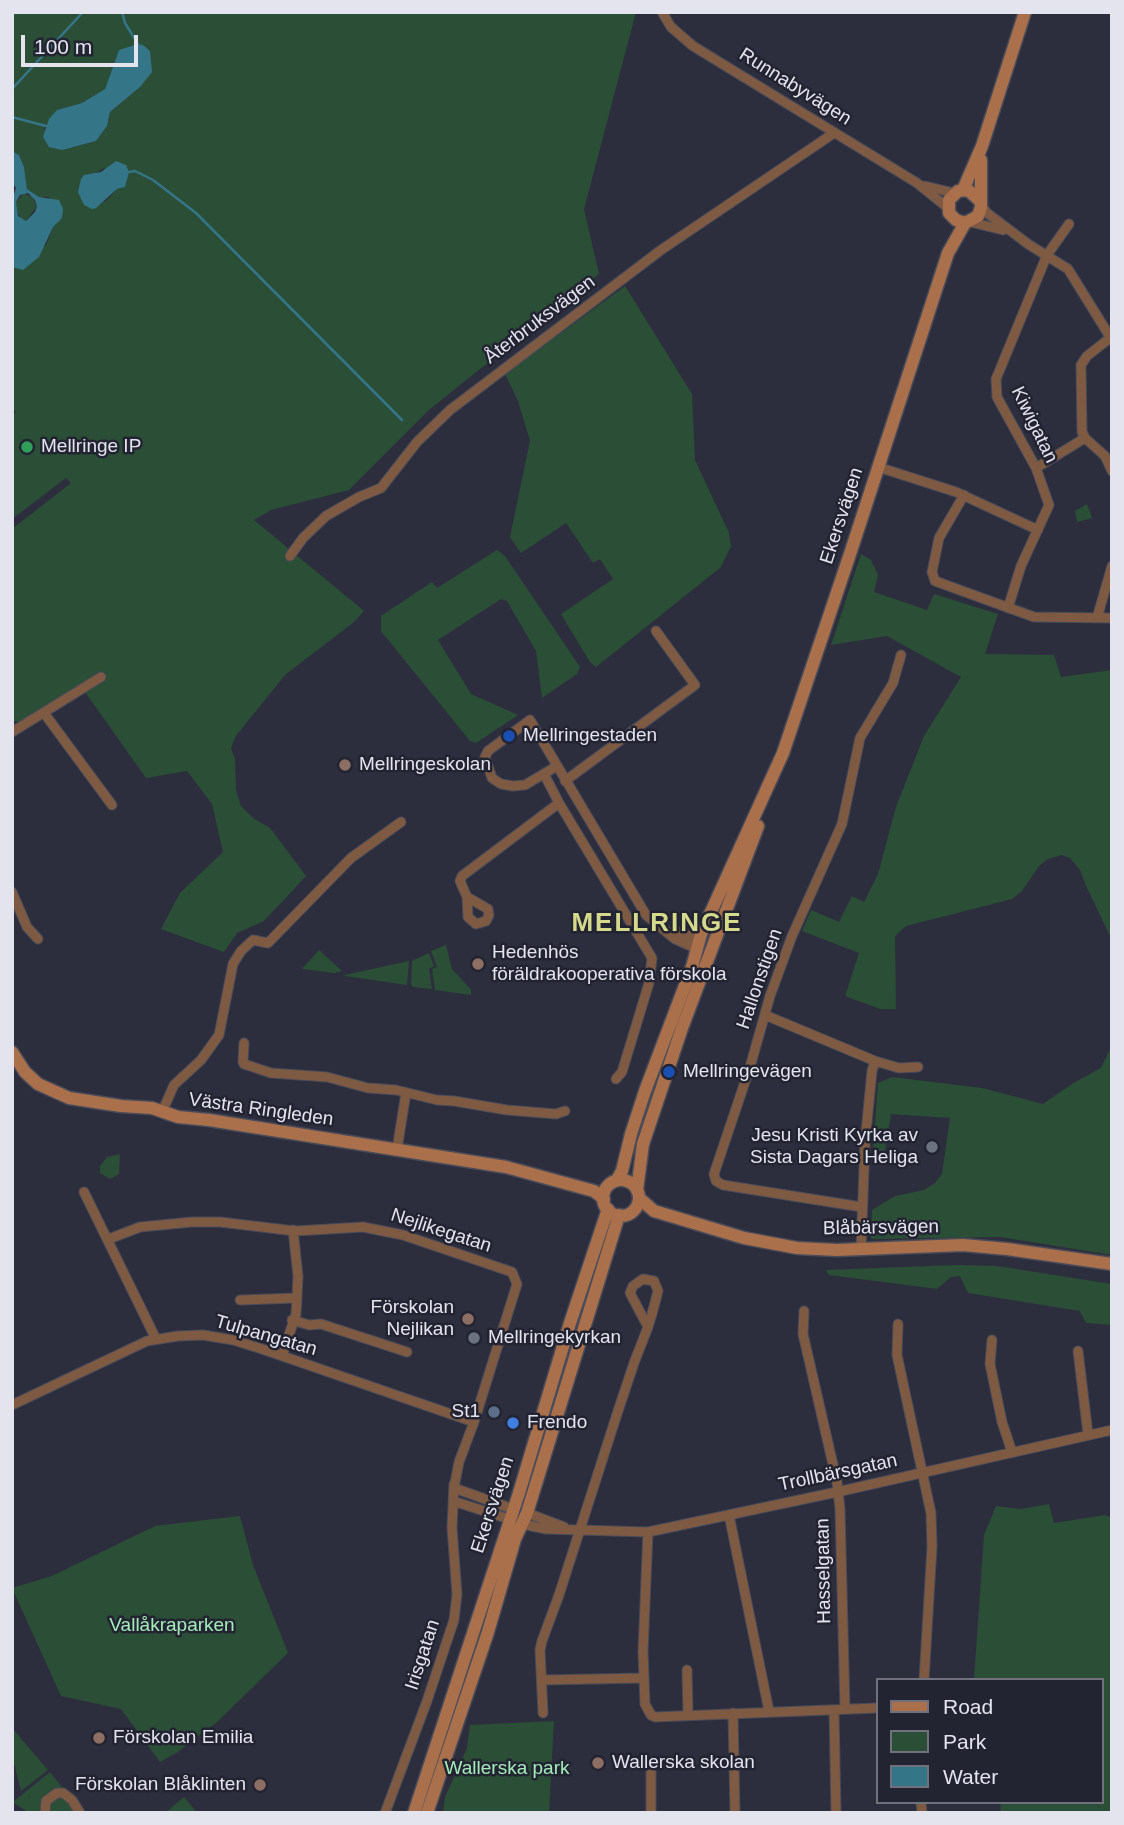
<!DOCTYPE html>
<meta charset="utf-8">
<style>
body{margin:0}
#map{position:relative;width:1124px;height:1825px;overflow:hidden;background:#2d2e3d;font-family:Helvetica,sans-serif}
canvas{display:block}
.frame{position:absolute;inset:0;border:14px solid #e3e4ee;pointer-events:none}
.legend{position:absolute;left:876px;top:1678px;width:228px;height:126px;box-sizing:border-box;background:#232432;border:2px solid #70717d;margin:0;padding:9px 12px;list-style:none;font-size:21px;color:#e3e4ee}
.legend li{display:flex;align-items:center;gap:14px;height:35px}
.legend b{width:35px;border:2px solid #70717d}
.scale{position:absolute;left:21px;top:35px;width:117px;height:32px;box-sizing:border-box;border:4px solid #e3e4ee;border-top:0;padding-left:9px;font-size:21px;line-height:24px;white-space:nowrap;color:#e3e4ee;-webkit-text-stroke:5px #232432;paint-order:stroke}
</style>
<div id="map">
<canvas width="1124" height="1825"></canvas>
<div class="frame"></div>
<ul class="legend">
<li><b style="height:9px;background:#a9704b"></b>Road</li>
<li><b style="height:19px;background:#2b4e36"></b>Park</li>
<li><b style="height:19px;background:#357588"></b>Water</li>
</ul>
<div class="scale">100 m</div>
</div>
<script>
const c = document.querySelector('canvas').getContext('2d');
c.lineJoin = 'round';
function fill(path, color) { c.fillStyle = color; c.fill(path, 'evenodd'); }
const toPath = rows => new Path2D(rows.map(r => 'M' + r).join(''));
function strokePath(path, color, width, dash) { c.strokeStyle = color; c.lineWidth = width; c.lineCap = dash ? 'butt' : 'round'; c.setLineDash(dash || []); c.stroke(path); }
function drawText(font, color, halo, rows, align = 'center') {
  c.font = font + ' Helvetica,sans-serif'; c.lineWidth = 5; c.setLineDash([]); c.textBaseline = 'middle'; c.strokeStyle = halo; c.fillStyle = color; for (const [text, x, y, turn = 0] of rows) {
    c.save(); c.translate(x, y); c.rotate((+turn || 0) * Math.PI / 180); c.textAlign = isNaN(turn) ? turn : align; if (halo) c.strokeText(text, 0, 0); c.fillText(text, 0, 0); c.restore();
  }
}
const green = toPath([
 [12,12,636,12,584,209,599,274,430,409,349,490,271,510,254,520,364,611,354,622,285,675,235,737,231,749,235,759,236,790,241,806,253,818,270,828,306,876,264,921,237,933,224,952,161,929,180,893,223,852,212,804,187,771,146,778,85,692,36,724,12,721,12,529,71,483,66,478,12,519,12,415,16,412,12,408,12,267,46,245,53,227,62,218,49,197,39,197,27,189,24,167,19,155,12,151],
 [119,50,140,87,110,112,107,126,96,141,74,147,44,129,57,110,82,103,105,89],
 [104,168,125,187,117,189,107,200,98,205,91,176],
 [24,193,33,198,37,206,26,221,21,219,16,209,16,202],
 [625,286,692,394,695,460,729,533,731,546,721,567,596,667,590,662,561,614,613,579,600,559,593,563,566,523,521,553,510,537,530,441,518,401,505,374],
 [1087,504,1092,518,1077,522,1075,511],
 [497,550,505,556,580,667,577,674,542,698,536,651,507,601,501,599,438,640,471,694,518,715,476,743,470,741,381,631,381,616,432,582,437,588],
 [861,554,871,560,878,575,874,592,927,610,934,594,998,614,985,654,1054,655,1061,677,1112,670,1112,940,1086,886,1080,870,1070,858,1062,855,1048,859,1039,866,1022,891,1012,899,906,926,895,936,896,1009,880,1009,845,996,859,953,802,931,811,910,839,922,852,896,864,902,878,874,896,807,924,736,961,677,887,636,831,645],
 [446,945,452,969,471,990,471,995,435,990,432,969,437,967,431,951],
 [319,950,342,971,335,973,302,969],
 [429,953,434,966,429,969,432,989,413,987,411,984,412,961],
 [409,961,407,985,345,976,345,975],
 [1112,1045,1112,1255,1000,1237,871,1239,872,1210,895,1196,924,1190,935,1183,942,1174,950,1118,891,1114,885,1151,873,1151,878,1083,892,1077,982,1088,1043,1104,1075,1082,1101,1068],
 [120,1154,119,1174,110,1179,100,1173,100,1166,107,1157],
 [955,1265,997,1266,1112,1284,1112,1325,1086,1323,1080,1311,968,1293,960,1276,951,1277,937,1289,829,1275,826,1270],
 [1049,1504,1054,1523,1105,1515,1112,1518,1112,1813,1000,1813,1001,1802,1101,1802,1101,1680,974,1680,984,1535,996,1506,1021,1509],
 [240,1516,253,1565,288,1653,217,1722,176,1753,160,1762,121,1709,61,1696,12,1588,52,1576,155,1526],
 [554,1721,549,1813,443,1813,445,1797,467,1748,470,1725],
 [12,1728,48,1770,21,1791,12,1755],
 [50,1772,64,1790,56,1789,48,1793,43,1801,43,1813,29,1813,13,1802],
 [63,1796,78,1813,51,1813,50,1807,52,1801],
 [184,1797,195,1810,191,1813,165,1813]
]);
const water = toPath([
 [138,44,143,45,150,51,152,72,140,87,110,112,107,126,96,141,62,150,49,147,43,137,49,119,57,110,82,103,105,89,119,50],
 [12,151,19,155,24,167,27,189,39,197,59,200,63,209,62,218,53,227,39,257,23,270,12,267,12,200,16,188,12,182],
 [28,193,35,200,37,206,35,212,26,221,18,216,16,202,20,195],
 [116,161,126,165,129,172,125,187,117,189,96,208,92,209,84,205,78,192,81,179,84,175,101,172]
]);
const stream = toPath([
 [122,12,125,23,138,44],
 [12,89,83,12],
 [12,117,46,126],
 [129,172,135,171,153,180,196,213,402,420]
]);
const street = toPath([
 [662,12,671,27,693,46,917,183,948,208],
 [925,186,954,193],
 [980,204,987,213,1028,244,1068,269,1112,340],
 [970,222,1003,230],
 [1085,438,1105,456,1112,471],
 [878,467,956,492,1038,530],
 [1036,468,1085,438,1082,432,1081,365,1087,356,1110,338],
 [964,495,939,538,932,572,935,581,1034,617,1112,618],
 [290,556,303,538,326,516,359,497,381,488,417,442,450,410,661,250,834,133],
 [1008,608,1021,566,1049,505,1036,468,997,397,996,379,1047,255,1069,224],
 [1097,618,1112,566],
 [44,713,112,805],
 [12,732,101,677],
 [557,766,525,785,513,786,501,784,492,778,485,757,488,751,530,720,646,915,675,939,697,949],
 [544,774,559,803],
 [565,781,695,685,656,631],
 [12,892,27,927,38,939],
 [467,897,488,909,489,915,486,921,476,924,468,917,467,897,460,881,462,876,559,803,652,958,649,983,622,1072,616,1079],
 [669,932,679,932,699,940],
 [765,1015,875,1061,899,1068,918,1067],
 [244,1043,243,1062,244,1064,271,1073,327,1077,368,1088,396,1090,437,1100,454,1101,507,1110,556,1114,565,1111],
 [162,1112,174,1085,201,1060,219,1035,233,964,241,951,253,940,268,943,351,858,401,822],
 [397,1149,406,1093],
 [84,1192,156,1339],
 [862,1207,723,1185,716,1181,714,1174,750,1067,770,996,792,936,842,824,860,738,893,683,901,655],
 [109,1239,140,1227,192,1222,220,1222,295,1231,363,1227,403,1235,512,1272,517,1284,474,1422,459,1462,454,1488,513,1509],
 [861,1250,865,1142,872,1071,875,1061],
 [240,1300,297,1298],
 [804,1311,803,1334,837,1482,840,1509,845,1709],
 [292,1320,309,1325,321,1324,407,1352],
 [898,1324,897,1355,931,1513,932,1547,924,1680],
 [992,1340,990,1364,1002,1422,1012,1452],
 [1078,1351,1088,1434],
 [282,1356,296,1314,297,1298,298,1276,293,1230],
 [12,1405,147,1341,178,1336,203,1335,233,1340,262,1349,474,1422],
 [453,1501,509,1519],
 [527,1513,564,1527],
 [729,1515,769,1711],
 [522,1524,546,1529,648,1532,837,1492,1112,1430],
 [648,1532,643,1651,645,1704,651,1715,655,1717,877,1708],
 [687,1670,688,1714],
 [542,1680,644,1678],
 [834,1710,836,1813],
 [543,1713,540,1650,542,1641,559,1595,617,1414,634,1363,648,1327,652,1314,658,1291,654,1281,643,1279,633,1286,630,1293,648,1327],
 [733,1713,735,1813],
 [921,1802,922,1813],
 [45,1813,46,1801,57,1793,63,1793,72,1800,80,1813],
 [385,1813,427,1701,454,1620,457,1594,452,1528,454,1484],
 [651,1813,651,1772]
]);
const secondary = toPath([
 [963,190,982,146,1025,12],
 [979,200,968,190,958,191,949,200,949,213,956,220,965,223,978,216,981,207,981,160],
 [12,1052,25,1072,38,1084,69,1098,121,1106,152,1108,178,1117,209,1120,506,1167,594,1191,604,1199],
 [617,1180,622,1171,631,1134,645,1091,692,967,701,934,783,753,852,548,948,253,965,223],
 '603 1198a18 18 0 1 1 36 0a18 18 0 1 1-36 0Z',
 [637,1190,643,1144,682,1028,758,826],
 [639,1198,654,1211,744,1238,797,1248,837,1250,963,1245,1007,1249,1112,1264],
 [414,1813,519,1493,570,1323,608,1209],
 [427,1813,488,1632,515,1539,527,1513,619,1215]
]);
const markers = [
 [27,447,7,"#2e9e5b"],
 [509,736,7,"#1a4fb4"],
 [345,765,7,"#8d6e63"],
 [478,964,7,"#8d6e63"],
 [669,1072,7,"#1a4fb4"],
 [932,1147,7,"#6b7280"],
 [468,1319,7,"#8d6e63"],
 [474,1338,7,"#6b7280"],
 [494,1412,7,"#5c6f8a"],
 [513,1423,7,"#3f7fe0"],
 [99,1738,7,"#8d6e63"],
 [598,1763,7,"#8d6e63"],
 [260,1785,7,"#8d6e63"]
];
const streetNames = [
 ["Runnabyvägen",795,87,32],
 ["Återbruksvägen",540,320,-37],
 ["Kiwigatan",1034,425,64],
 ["Ekersvägen",842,516,-72],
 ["Hallonstigen",760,979,-71],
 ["Västra Ringleden",261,1110,8],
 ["Blåbärsvägen",881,1228,-1],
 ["Nejlikegatan",441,1231,18],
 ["Tulpangatan",266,1336,16],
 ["Trollbärsgatan",838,1473,-12],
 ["Ekersvägen",493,1505,-72],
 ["Hasselgatan",824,1571,-91],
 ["Irisgatan",423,1655,-72]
];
const poiNames = [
 ["Mellringe IP",41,447],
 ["Mellringestaden",523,736],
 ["Mellringeskolan",359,765],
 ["Hedenhös",492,953],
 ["föräldrakooperativa förskola",492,975],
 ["Mellringevägen",683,1072],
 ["Jesu Kristi Kyrka av",918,1136,"right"],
 ["Sista Dagars Heliga",918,1158,"right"],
 ["Förskolan",454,1308,"right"],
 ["Nejlikan",454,1330,"right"],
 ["Mellringekyrkan",488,1338],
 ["St1",480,1412,"right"],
 ["Frendo",527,1423],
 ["Förskolan Emilia",113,1738],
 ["Wallerska skolan",612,1763],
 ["Förskolan Blåklinten",246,1785,"right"]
];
const parkNames = [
 ["Vallåkraparken",172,1626],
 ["Wallerska park",507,1769]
];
const districtNames = [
 ["MELLRINGE",657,924]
];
fill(green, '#2b4e36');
fill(water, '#357588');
strokePath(stream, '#357588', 2.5);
strokePath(street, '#4a4b59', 11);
strokePath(secondary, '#4a4b59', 15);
strokePath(street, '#7e5a43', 9);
strokePath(secondary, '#a9704b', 12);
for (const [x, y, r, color] of markers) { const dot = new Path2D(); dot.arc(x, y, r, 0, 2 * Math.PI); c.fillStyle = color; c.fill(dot); strokePath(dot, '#232432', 2.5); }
drawText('19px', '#e3e4ee', '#232432', streetNames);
drawText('19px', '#e3e4ee', '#232432', poiNames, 'left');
drawText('19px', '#a3ecb9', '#232432', parkNames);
c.letterSpacing = '2px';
drawText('bold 26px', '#d5d98b', '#232432', districtNames);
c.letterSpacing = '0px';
</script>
